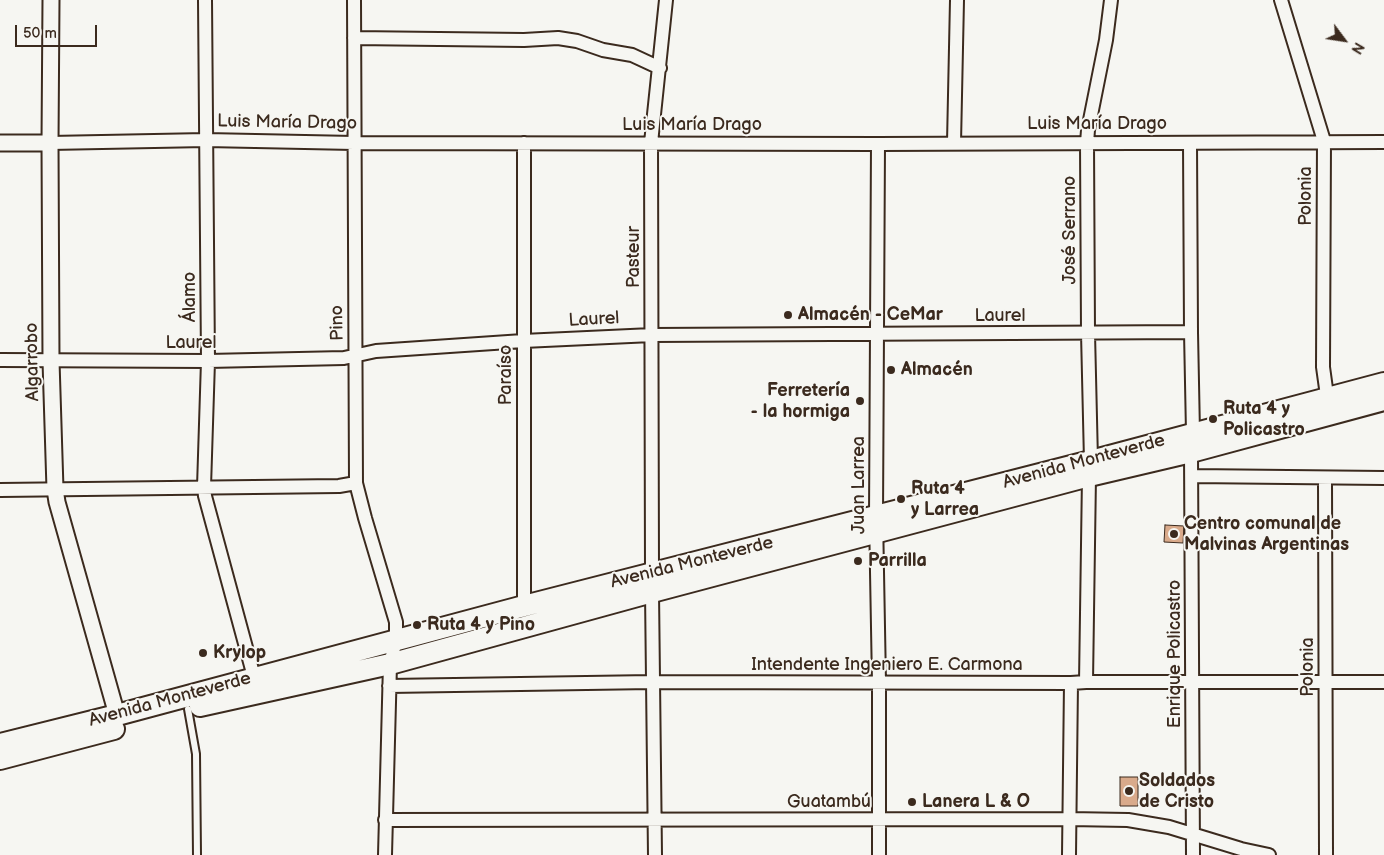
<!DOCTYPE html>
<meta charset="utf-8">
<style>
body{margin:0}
#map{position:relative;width:1384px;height:855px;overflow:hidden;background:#f6f6f2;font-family:"Balsamiq Sans",sans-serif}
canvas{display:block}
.north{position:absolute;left:1319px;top:15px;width:50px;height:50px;-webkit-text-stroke:4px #f6f6f2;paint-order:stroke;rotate:121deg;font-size:14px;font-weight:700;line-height:20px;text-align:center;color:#3b2a1e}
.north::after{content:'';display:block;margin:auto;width:18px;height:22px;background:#3b2a1e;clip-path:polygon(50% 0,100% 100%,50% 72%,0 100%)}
.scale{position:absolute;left:15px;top:25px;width:82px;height:22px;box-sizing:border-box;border:2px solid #3b2a1e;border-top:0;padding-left:6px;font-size:15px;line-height:18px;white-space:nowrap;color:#3b2a1e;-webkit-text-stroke:4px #f6f6f2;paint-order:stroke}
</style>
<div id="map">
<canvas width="1384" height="855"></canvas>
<div class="north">N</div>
<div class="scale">50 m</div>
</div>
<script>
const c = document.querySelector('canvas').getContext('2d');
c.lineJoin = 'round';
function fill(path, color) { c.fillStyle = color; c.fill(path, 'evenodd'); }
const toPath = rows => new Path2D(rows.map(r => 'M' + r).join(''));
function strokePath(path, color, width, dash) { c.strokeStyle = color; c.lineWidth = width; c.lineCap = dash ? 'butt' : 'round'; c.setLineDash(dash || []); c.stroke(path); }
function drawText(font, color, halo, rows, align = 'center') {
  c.font = font + ' "Balsamiq Sans",sans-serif'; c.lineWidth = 4; c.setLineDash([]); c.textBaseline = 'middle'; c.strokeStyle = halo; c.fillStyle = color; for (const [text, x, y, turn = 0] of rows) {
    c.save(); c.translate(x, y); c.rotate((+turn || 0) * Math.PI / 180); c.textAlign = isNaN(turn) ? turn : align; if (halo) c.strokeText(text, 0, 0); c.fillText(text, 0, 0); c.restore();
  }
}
const building = toPath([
 [1165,525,1184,526,1183,543,1164,542,1165,525],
 [1120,777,1138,777,1138,806,1120,806,1120,777]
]);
const service = toPath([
 [188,709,196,754,197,855]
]);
const minor = toPath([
 [205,0,208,361,204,487,205,496,254,677],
 [354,0,356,483,365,518,396,622,396,640,390,664,385,855],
 [1281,0,1324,141,1323,367,1328,403],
 [354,38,524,40,558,38,577,41,603,50,632,55,660,68],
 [50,143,206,140,354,143,878,144,1384,142],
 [524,143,524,606],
 [954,143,957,0],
 [1190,143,1191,332,1193,433],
 [878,144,876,516,879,683,879,855],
 [0,360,208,361,344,358,376,351,523,341,652,335,1191,332],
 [1191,452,1193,855],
 [1091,461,1088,333,1087,143,1088,130,1106,40,1111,0],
 [1192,476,1384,478],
 [1325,478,1326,855],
 [0,490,339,486,356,483],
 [652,574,651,143,666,0],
 [652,592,655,855],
 [1086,682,1089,476],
 [389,686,652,682,1071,683,1086,682,1384,682],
 [385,820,1069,819,1128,820,1169,827,1241,849,1269,855],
 [1069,855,1071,683]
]);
const tertiary = toPath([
 [51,0,50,143,51,361,55,489,57,502,117,715],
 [0,143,50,143]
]);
const primary = toPath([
 [200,706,390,664,652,592,1089,476,1191,452,1384,400],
 [0,744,117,715,524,606,1091,461,1384,383],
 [0,759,114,729]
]);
const markers = [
 [788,315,5,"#3b2a1e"],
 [891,370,5,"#3b2a1e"],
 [860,401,5,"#3b2a1e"],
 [1213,419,5,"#3b2a1e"],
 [901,499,5,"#3b2a1e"],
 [1174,534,5,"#3b2a1e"],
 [858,561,5,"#3b2a1e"],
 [417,625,5,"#3b2a1e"],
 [203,653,5,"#3b2a1e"],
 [1129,791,5,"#3b2a1e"],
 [912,802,5,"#3b2a1e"]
];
const streetNames = [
 ["Luis María Drago",287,123,1],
 ["Luis María Drago",1097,124],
 ["Luis María Drago",692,125],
 ["Polonia",1306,196,-90],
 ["José Serrano",1070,230,-90],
 ["Pasteur",634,257,-90],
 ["Álamo",190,297,-90],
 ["Laurel",1000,316],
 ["Laurel",594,320,-3],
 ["Pino",338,323,-91],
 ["Laurel",191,343],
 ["Algarrobo",33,362,-91],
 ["Paraíso",506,375,-90],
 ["Avenida Monteverde",1084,462,-15],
 ["Juan Larrea",859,485,-90],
 ["Avenida Monteverde",692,563,-14],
 ["Enrique Policastro",1175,654,-90],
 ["Intendente Ingeniero E. Carmona",887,665],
 ["Polonia",1308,667,-90],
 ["Avenida Monteverde",170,700,-15],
 ["Guatambú",829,802]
];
const poiNames = [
 ["Almacén - CeMar",798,315],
 ["Almacén",901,370],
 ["Ferretería",850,391,"right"],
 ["- la hormiga",850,412,"right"],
 ["Ruta 4 y",1223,409],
 ["Policastro",1223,430],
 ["Ruta 4",911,489],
 ["y Larrea",911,510],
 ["Centro comunal de",1184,524],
 ["Malvinas Argentinas",1184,545],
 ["Parrilla",868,561],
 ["Ruta 4 y Pino",427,625],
 ["Krylop",213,653],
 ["Soldados",1139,781],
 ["de Cristo",1139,802],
 ["Lanera L & O",922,802]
];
fill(building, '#d9aa8b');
strokePath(building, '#3b2a1e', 1);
strokePath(service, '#3b2a1e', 10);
strokePath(minor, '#3b2a1e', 16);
strokePath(tertiary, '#3b2a1e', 19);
strokePath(primary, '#3b2a1e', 24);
strokePath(service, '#f6f6f2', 6);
strokePath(minor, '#f6f6f2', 12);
strokePath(tertiary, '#f6f6f2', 15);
strokePath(primary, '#f6f6f2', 20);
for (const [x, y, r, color] of markers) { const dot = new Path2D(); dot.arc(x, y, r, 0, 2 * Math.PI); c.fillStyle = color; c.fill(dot); strokePath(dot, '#f6f6f2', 2); }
drawText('18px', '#3b2a1e', '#f6f6f2', streetNames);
drawText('bold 18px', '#3b2a1e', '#f6f6f2', poiNames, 'left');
</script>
